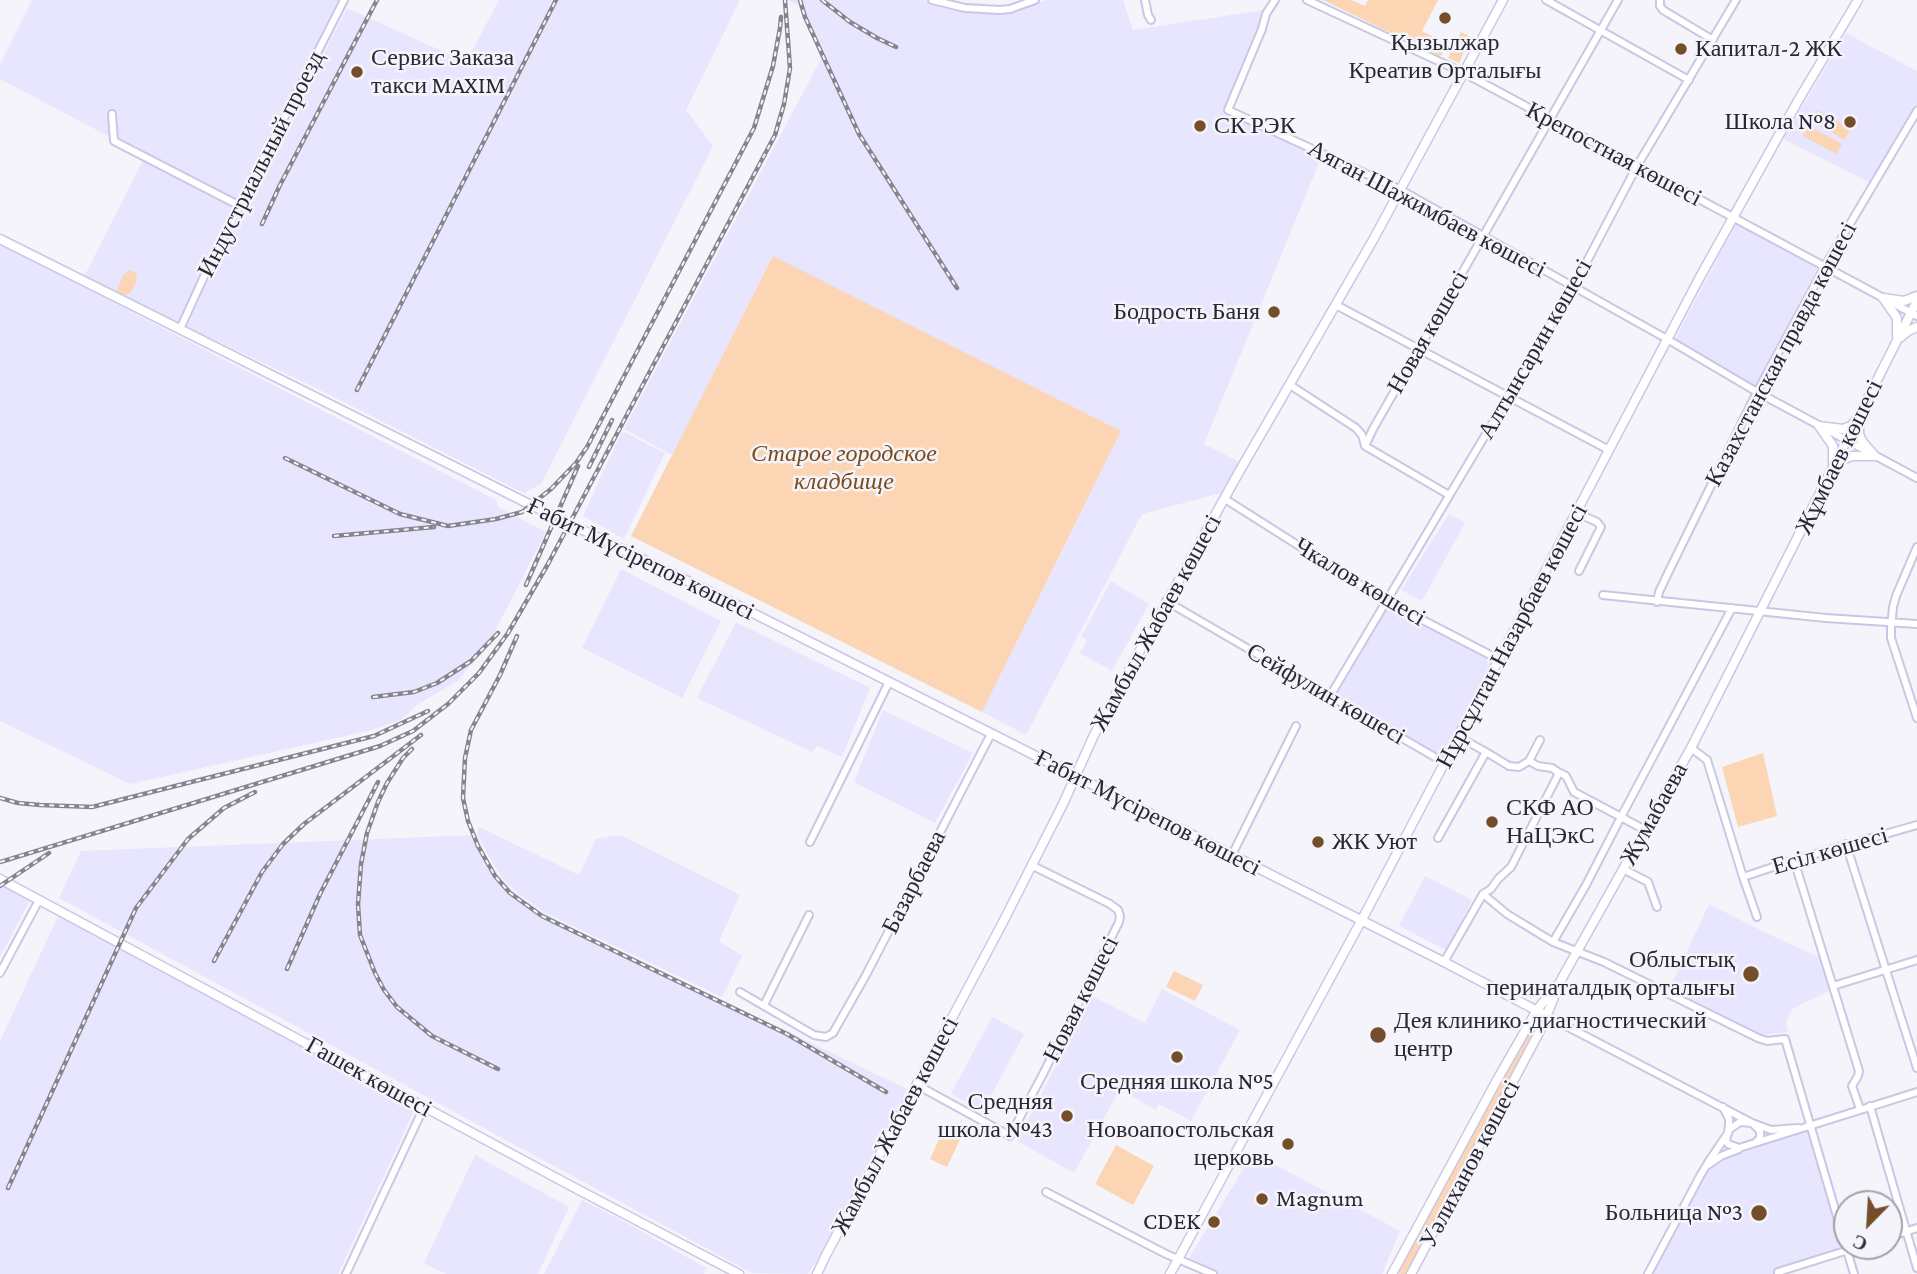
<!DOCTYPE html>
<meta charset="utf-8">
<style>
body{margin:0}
#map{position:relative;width:1917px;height:1274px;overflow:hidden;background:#f4f4fa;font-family:"Crimson Pro",serif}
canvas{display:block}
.north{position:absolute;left:1833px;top:1190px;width:70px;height:70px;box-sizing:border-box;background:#f4f4fa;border:2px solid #a2a2aa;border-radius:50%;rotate:204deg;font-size:19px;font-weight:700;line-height:28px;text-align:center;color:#282733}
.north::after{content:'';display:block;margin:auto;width:24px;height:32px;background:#744e2b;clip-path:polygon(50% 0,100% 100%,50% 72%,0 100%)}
</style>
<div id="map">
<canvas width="1917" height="1274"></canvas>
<div class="north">С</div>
</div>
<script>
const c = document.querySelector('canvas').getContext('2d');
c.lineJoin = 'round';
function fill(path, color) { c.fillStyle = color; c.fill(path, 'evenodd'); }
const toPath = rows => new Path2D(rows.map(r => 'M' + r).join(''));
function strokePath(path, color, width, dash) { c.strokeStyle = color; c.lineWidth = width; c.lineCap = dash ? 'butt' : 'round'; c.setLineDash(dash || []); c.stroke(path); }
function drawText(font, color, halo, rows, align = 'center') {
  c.font = font + ' "Crimson Pro",serif'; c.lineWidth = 5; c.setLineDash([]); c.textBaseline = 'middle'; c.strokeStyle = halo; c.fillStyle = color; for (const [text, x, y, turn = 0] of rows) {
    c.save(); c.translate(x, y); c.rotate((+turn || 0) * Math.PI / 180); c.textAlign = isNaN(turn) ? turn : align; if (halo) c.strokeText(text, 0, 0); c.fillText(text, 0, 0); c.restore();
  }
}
const built = toPath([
 [32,0,338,0,237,202,127,146,0,79,0,64],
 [499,0,740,0,686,110,713,146,541,484,524,493,308,384,187,327,212,271,347,8,466,62],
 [788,0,924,0,944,8,964,12,991,14,1010,13,1046,0,1123,0,1133,30,1264,10,1259,28,1224,111,1321,158,1204,444,1239,462,1221,493,1142,514,1026,735,982,712,1121,431,773,257,672,455,624,429,821,59,798,5],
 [1846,33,1917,71,1917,106,1869,182,1783,139],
 [143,160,235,206,210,255,178,323,84,277],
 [1736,223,1818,267,1755,386,1675,339],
 [0,244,496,500,498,507,546,532,493,635,458,681,418,704,401,720,368,731,130,784,0,721],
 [622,431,665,453,624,539,583,516],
 [1449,514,1465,523,1422,601,1401,590],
 [621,569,721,621,682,698,582,648],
 [1111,581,1149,604,1112,671,1080,653,1087,640,1081,637],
 [1389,606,1495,660,1443,757,1336,696],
 [736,622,870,688,842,757,817,746,812,752,697,698],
 [883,710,973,753,935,823,854,782],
 [479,827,579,875,596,839,620,835,740,895,719,941,742,956,722,997,583,931,546,913,521,896,503,879,492,862,477,834],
 [476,835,490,863,502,880,520,897,544,913,582,933,907,1089,822,1252,808,1274,752,1273,59,898,81,851],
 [1425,876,1472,900,1446,950,1399,926],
 [0,884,30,900,0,957],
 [1709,904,1766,933,1821,958,1831,990,1792,1009,1786,1022,1788,1032,1761,1035,1669,990],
 [59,914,416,1107,338,1274,0,1274,0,1041],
 [1162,989,1240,1030,1191,1121,1159,1104,1156,1110,1120,1089,1074,1173,1017,1141,1092,996,1145,1023],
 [992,1017,1024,1034,983,1111,951,1094],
 [1809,1129,1842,1247,1774,1269,1774,1274,1653,1274,1704,1178,1710,1168,1717,1163,1730,1157],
 [1253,1153,1400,1231,1382,1274,1219,1274,1189,1258],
 [475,1155,569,1207,538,1274,446,1274,424,1263],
 [582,1200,627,1223,706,1268,704,1274,544,1274]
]);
const green = toPath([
 [1323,0,1351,0,1365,6,1368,0,1438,0,1422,31,1432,36,1429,43,1444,51,1440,57],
 [1461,32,1471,37,1459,63,1448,58],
 [1818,110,1851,129,1844,140,1812,121],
 [1809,126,1842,144,1836,154,1803,136],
 [773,256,1121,431,982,712,631,536],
 [130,270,136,273,137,280,131,292,126,295,122,295,117,290,118,287,123,275],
 [1763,753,1777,816,1738,827,1722,767],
 [1174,971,1203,985,1195,1001,1166,987],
 [1531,1024,1539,1028,1407,1274,1401,1274,1398,1273],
 [944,1128,961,1137,947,1167,930,1159],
 [1116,1145,1154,1166,1133,1205,1095,1184]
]);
const minor = toPath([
 [932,0,965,8,1000,10,1010,9,1035,0],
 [1145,0,1148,15,1151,20],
 [1275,0,1266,14,1262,29,1228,110,1401,190,1667,339,1757,392,1917,478],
 [1307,0,1464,73,1917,316],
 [1546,0,1689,80],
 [1660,0,1660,6,1663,10,1713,40],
 [112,114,114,141,240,206],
 [1336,305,1609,450],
 [180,329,207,270,344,0],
 [1290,385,1356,428,1362,435,1365,446,1449,495],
 [1365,446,1373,429,1618,0],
 [1225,499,1386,601,1500,660],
 [1577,513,1597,522,1601,527,1579,571],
 [1917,547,1896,596,1893,607,1891,628,1891,638,1917,718],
 [1603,595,1826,618,1917,624],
 [1166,601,1445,763],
 [1657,602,1659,592,1669,571,1757,392,1825,266,1917,111],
 [1330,696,1574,286,1637,166,1736,0],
 [1691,748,1707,760,1743,877,1757,917],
 [1486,752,1509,766,1519,767,1529,761,1540,740],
 [1558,772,1566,776,1574,792,1621,817,1732,608],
 [1438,838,1486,752,1459,737],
 [810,842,889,682],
 [1846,844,1917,1068],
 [1232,855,1296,726],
 [1794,860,1859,1071,1858,1076,1852,1086,1860,1109],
 [1623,869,1648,882,1657,907],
 [1743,877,1794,860,1917,825],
 [1483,894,1507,914,1553,942,1604,962,1758,1038,1767,1041,1785,1039,1854,1274],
 [1553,942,1586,885,1621,817,1645,830],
 [1444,962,1483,894,1491,889,1498,879,1511,867,1557,777,1558,772,1552,768,1538,766,1529,761],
 [0,973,39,900],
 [1833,986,1917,960],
 [740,992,814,1035,826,1037,833,1033,866,975,991,734],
 [764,1005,809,915],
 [1547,1016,1752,1123,1771,1130,1798,1128],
 [917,1085,1010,1136,1043,1074,1119,922,1120,916,1118,910,1110,904,1031,865],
 [1870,1106,1917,1268],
 [1755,1143,1917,1092],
 [1708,1165,1721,1156,1739,1149],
 [1046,1192,1166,1254,1213,1274],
 [1889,1237,1917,1228],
 [346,1274,424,1107],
 [1648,1274,1700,1176,1709,1161,1728,1133,1730,1129,1740,1122,1752,1123,1760,1131,1760,1138,1755,1143,1739,1148,1728,1144,1726,1140,1728,1133,1729,1124,1729,1119,1723,1107],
 [1778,1274,1778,1272,1861,1246]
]);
const major = toPath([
 [0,239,531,505,735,604,1444,962,1547,1016],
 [1883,298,1897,318,1897,336],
 [1883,298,1904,301,1917,296],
 [1901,337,1908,331,1917,327],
 [1859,422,1859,434,1862,441,1875,456],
 [1819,426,1833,446,1833,464],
 [1819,426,1843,429,1851,426,1855,421],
 [1837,465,1844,459,1852,456,1875,456],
 [0,879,575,1188,739,1274],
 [817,1274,826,1255,1002,924,1063,804,1094,735,1123,681,1239,472,1373,240,1503,0],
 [1170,1274,1366,912,1700,277,1799,99,1858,0],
 [1392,1274,1497,1080,1537,1010,1557,985],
 [1411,1274,1542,1027,1561,980,1691,748,1917,301]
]);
const rail = toPath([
 [800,0,805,17,859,134,957,288],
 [822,0,850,22,877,38,896,47],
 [262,224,280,185,377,0],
 [357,390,556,0],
 [285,458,400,514,448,526,496,519,522,512,551,489,576,463,587,447,754,128,773,66,780,28,781,17],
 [589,467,612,420],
 [334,536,434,527],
 [526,585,578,466],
 [517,636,500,675,471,730,465,758,463,798,468,821,478,846,495,876,510,893,542,916,787,1034,886,1092],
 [373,697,414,692,437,683,471,661,498,633],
 [412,749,403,758,387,783,378,802,367,833,361,864,358,904,360,935,375,973,384,990,397,1007,432,1036,498,1069],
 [0,798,18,803,40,805,92,807,374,736,428,711],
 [0,862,380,746,413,731,448,704,479,673,508,633,548,564,775,135,784,104,790,68,785,0],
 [0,886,49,853],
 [214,961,262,872,283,844,304,824,421,735],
 [287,969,320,894,378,782],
 [8,1188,136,908,188,839,224,808,255,792]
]);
const markers = [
 [1445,18,7,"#744e2b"],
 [1681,49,7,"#744e2b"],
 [357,72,7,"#744e2b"],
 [1850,122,7,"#744e2b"],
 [1200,126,7,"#744e2b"],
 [1274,312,7,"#744e2b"],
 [1492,822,7,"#744e2b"],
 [1318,842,7,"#744e2b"],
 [1751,974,9,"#744e2b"],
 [1378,1035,9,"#744e2b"],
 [1177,1057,7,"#744e2b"],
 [1067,1116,7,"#744e2b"],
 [1288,1144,7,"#744e2b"],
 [1262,1199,7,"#744e2b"],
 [1759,1213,9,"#744e2b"],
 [1214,1222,7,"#744e2b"]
];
const poiNames = [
 ["Қызылжар",1445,43,"center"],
 ["Креатив Орталығы",1445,71,"center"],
 ["Капитал-2 ЖК",1695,49],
 ["Сервис Заказа",371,58],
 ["такси MAXIM",371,86],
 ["Школа №8",1836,122,"right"],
 ["СК РЭК",1214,126],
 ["Бодрость Баня",1260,312,"right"],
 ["СКФ АО",1506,808],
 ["НаЦЭкС",1506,836],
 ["ЖК Уют",1332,842],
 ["Облыстық",1735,960,"right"],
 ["перинаталдық орталығы",1735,988,"right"],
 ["Дея клинико-диагностический",1394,1021],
 ["центр",1394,1049],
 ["Средняя школа №5",1177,1082,"center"],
 ["Средняя",1053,1102,"right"],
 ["школа №43",1053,1130,"right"],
 ["Новоапостольская",1274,1130,"right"],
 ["церковь",1274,1158,"right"],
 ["Magnum",1276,1199],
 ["Больница №3",1743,1213,"right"],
 ["CDEK",1200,1222,"right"]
];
const streetNames = [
 ["Крепостная көшесі",1614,154,28],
 ["Индустриальный проезд",261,164,-63],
 ["Аяган Шажимбаев көшесі",1427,209,28],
 ["Новая көшесі",1428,332,-60],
 ["Алтынсарин көшесі",1535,349,-60],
 ["Казахстанская правда көшесі",1781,354,-62],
 ["Жұмбаев көшесі",1839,457,-64],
 ["Ғабит Мүсірепов көшесі",641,559,26],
 ["Чкалов көшесі",1360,582,31],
 ["Жамбыл Жабаев көшесі",1156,623,-61],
 ["Нұрсұлтан Назарбаев көшесі",1512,636,-62],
 ["Сейфулин көшесі",1326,694,30],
 ["Ғабит Мүсірепов көшесі",1148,813,27],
 ["Жумабаева",1654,814,-61],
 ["Есіл көшесі",1830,851,-16],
 ["Базарбаева",914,882,-63],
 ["Новая көшесі",1081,999,-63],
 ["Гашек көшесі",369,1077,29],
 ["Жамбыл Жабаев көшесі",895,1126,-62],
 ["Уәлиханов көшесі",1470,1164,-62]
];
const parkNames = [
 ["Старое городское",844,454],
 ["кладбище",844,482]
];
fill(built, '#e7e6fe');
fill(green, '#fcd5b4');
strokePath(minor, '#c9c7e6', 10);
strokePath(major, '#c9c7e6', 11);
strokePath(minor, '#fff', 6);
strokePath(major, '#fff', 8);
strokePath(rail, '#85858e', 4.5);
strokePath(rail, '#f4f4fa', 2, [5]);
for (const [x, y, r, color] of markers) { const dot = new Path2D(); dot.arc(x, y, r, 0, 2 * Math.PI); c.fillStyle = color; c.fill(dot); strokePath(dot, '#f4f4fa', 2.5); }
drawText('24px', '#282733', '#f4f4fa', poiNames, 'left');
drawText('24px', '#282733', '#f4f4fa', streetNames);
drawText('italic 24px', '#7a4b1b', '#f4f4fa', parkNames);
</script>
